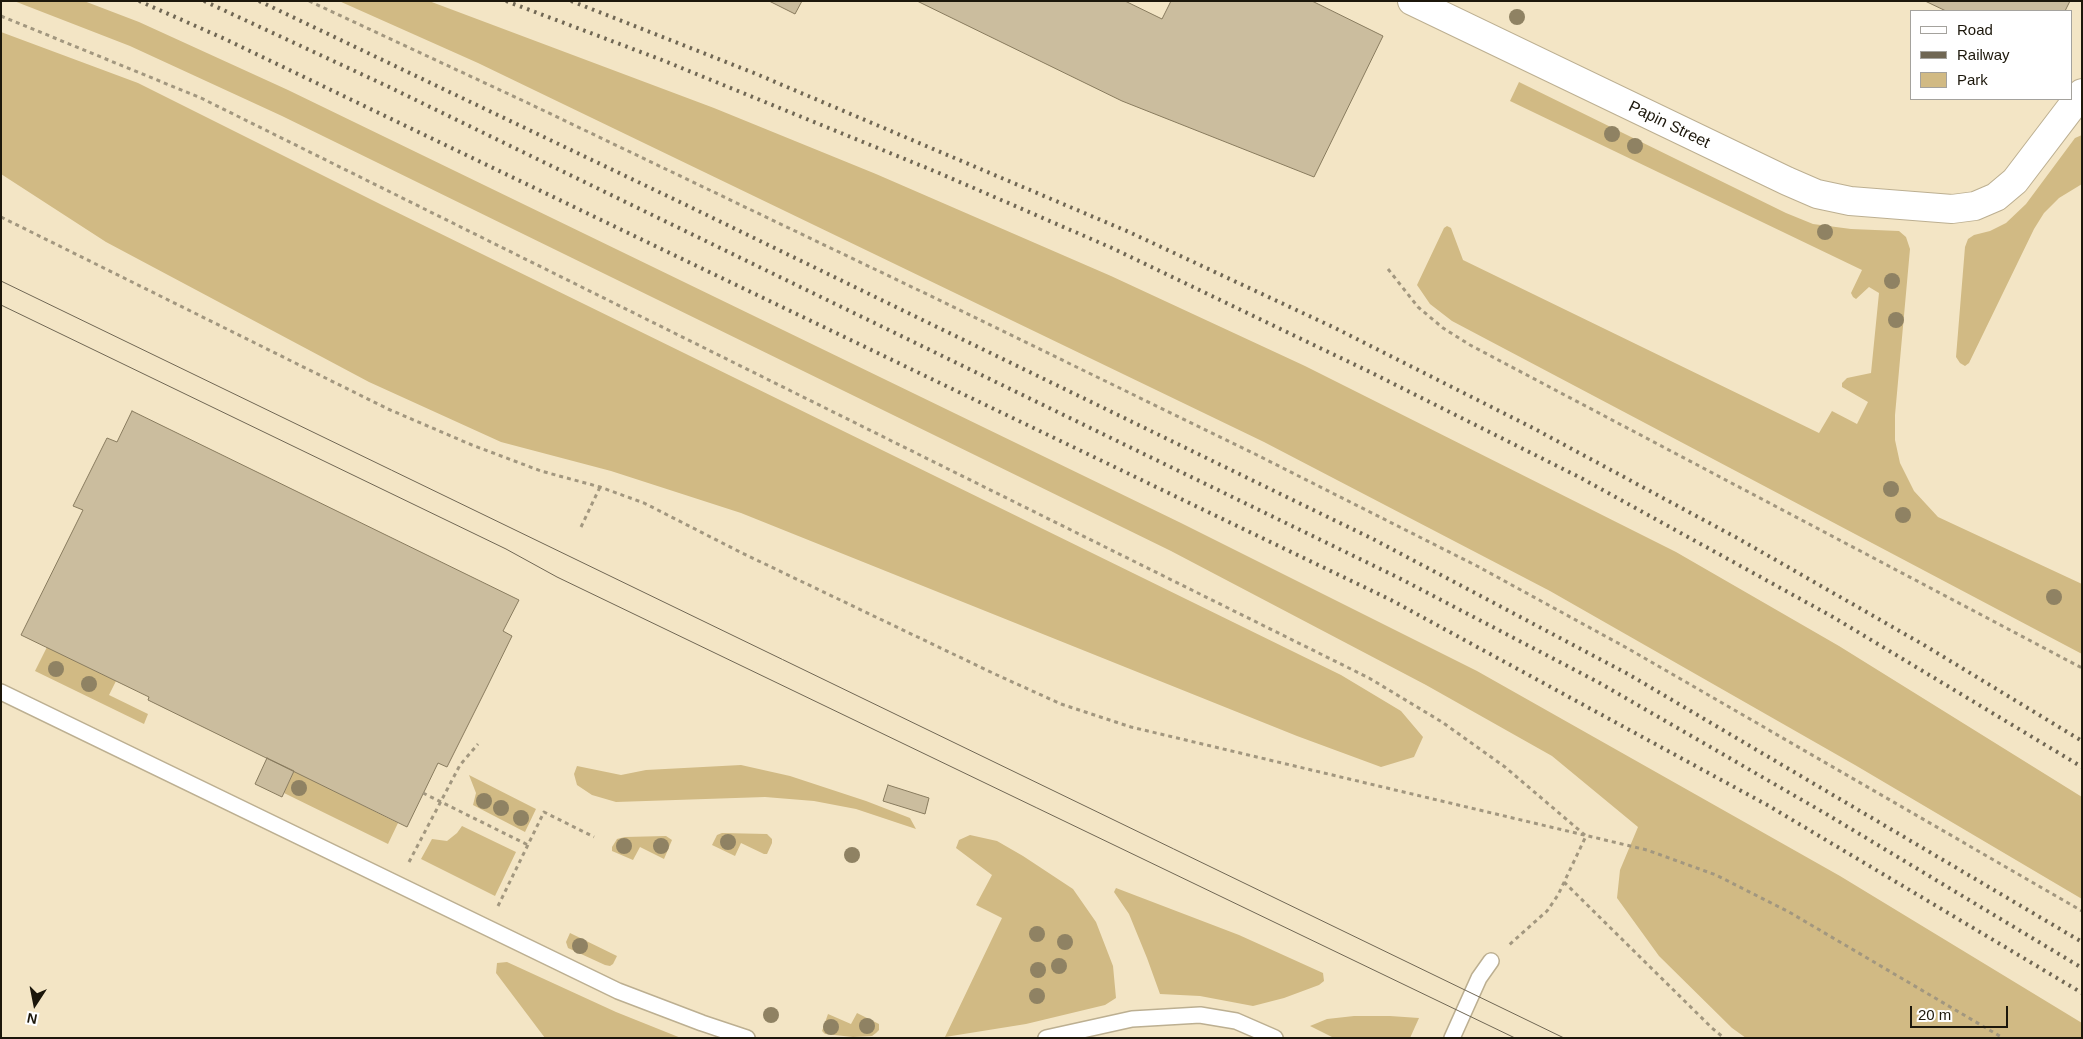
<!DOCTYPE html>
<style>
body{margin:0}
#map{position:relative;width:2083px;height:1039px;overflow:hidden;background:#f3e5c5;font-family:Arial,sans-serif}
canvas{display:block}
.frame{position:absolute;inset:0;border:2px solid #1c170b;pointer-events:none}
.legend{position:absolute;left:1910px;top:10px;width:162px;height:90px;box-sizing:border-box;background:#fff;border:1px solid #a4a29d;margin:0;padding:6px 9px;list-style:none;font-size:15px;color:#1c170b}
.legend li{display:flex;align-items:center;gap:10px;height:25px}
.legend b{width:25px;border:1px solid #a4a29d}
.north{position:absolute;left:10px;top:979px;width:50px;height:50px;-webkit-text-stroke:4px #fff;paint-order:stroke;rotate:191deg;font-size:14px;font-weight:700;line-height:20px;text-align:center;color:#1c170b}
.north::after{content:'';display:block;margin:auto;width:18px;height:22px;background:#1c170b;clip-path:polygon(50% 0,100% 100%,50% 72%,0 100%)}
.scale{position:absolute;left:1910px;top:1006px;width:98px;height:22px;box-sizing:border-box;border:2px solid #1c170b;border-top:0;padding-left:6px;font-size:15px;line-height:18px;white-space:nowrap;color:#1c170b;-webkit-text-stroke:4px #fff;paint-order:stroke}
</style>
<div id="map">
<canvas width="2083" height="1039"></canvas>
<div class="frame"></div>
<ul class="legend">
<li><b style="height:6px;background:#fff"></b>Road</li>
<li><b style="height:6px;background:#706754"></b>Railway</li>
<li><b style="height:14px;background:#d1ba84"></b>Park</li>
</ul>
<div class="north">N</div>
<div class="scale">20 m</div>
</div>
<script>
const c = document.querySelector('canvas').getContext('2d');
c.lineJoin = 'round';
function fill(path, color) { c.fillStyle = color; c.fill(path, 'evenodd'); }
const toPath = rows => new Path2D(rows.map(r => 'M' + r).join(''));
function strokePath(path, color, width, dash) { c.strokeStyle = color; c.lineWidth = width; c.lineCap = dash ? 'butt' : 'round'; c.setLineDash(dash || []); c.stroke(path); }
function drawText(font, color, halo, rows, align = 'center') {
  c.font = font + ' Arial,sans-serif'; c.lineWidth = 5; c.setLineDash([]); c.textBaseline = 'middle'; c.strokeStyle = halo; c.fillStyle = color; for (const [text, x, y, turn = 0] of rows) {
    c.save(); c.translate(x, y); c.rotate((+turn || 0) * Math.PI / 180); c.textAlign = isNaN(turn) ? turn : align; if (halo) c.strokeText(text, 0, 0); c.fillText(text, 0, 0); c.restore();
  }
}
const green = toPath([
 [14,1,84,1,139,22,288,90,1181,523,1477,671,1840,876,2082,1023,2082,1038,1746,1038,1732,1028,1659,956,1617,898,1620,870,1638,827,1552,756,1426,685,1171,551,282,116,130,46],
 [339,1,429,1,714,108,876,174,1111,276,1305,366,1676,552,1839,646,2082,797,2082,899,1855,765,1550,591,1264,442,478,63],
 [1,32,138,83,382,205,1341,675,1401,711,1423,737,1414,757,1381,767,1297,736,741,513,611,471,501,442,369,382,106,242,1,174],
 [1519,82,1786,213,1813,224,1851,229,1899,231,1906,237,1910,249,1895,415,1895,440,1900,463,1914,491,1938,517,2082,584,2082,654,1452,321,1430,304,1417,285,1444,228,1447,226,1451,228,1463,260,1819,433,1832,411,1857,424,1868,402,1842,387,1842,383,1847,378,1871,373,1879,293,1869,287,1856,299,1853,297,1851,293,1862,270,1510,101],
 [2082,135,2082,184,2059,198,2044,213,2034,229,1969,363,1965,366,1960,363,1956,357,1965,247,1968,239,1974,235,1990,231,2006,223,2026,204,2075,138],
 [47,647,116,681,109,695,148,714,144,724,35,671],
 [741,765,790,776,866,801,910,818,916,829,856,809,814,801,765,797,616,802,592,795,577,785,574,774,577,766,621,775,646,770],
 [294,771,398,823,388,844,284,793],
 [469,775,536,809,525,832,473,805,476,793],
 [462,826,516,852,495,896,421,859,432,839,447,841,457,833],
 [722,833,767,834,772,839,772,843,767,854,764,854,741,843,735,856,712,845,717,835],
 [970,835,997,841,1023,856,1073,889,1096,922,1113,966,1116,998,1105,1005,1026,1024,945,1037,1002,918,976,905,992,875,956,848,959,840],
 [666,836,672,840,664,859,640,847,633,860,612,851,612,847,617,839,625,837],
 [1116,888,1239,935,1323,973,1324,981,1319,985,1284,998,1253,1006,1200,996,1160,994,1147,958,1129,914,1114,892],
 [570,933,617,956,613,964,610,966,605,965,568,948,566,942],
 [507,962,616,1012,681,1038,545,1038,496,973,497,963],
 [857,1013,879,1024,879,1030,876,1033,872,1036,853,1037,825,1034,822,1031,828,1014,851,1024],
 [1354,1016,1390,1016,1419,1018,1410,1038,1334,1038,1310,1026,1327,1019]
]);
const building = toPath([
 [769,1,802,1,795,14,769,1],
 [917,1,1125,1,1162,19,1171,1,1312,1,1383,36,1314,177,1122,101,917,1],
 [1925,1,2070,1,2065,11,1946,11,1925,1],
 [132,411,519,600,503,631,512,636,487,687,447,767,438,763,407,827,148,700,149,697,21,635,83,510,73,506,107,438,117,442,132,411],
 [267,758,294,771,282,797,255,784,267,758],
 [888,785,929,798,925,814,883,801,888,785]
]);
const path = toPath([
 [309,1,530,104,937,299,1255,454,1477,566,1627,648,2082,911],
 [1,16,201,98,1369,678,1442,722,1505,767,1586,836,1558,895,1547,911,1509,945],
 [1,217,388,409,472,445,541,471,600,487,644,503,742,553,997,675,1061,704,1131,727,1647,850,1716,875,1789,912,2003,1038],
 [1388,269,1418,307,1443,328,1470,345,2082,668],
 [581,527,600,487],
 [423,793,528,845],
 [409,862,460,765,478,744],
 [1564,882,1712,1028,1724,1038],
 [498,906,544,812,594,837]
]);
const service = toPath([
 [1,692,618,991,702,1023,747,1038],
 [1046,1038,1132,1019,1200,1015,1236,1021,1275,1038],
 [1452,1038,1479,978,1491,961]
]);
const minor = toPath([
 [1412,1,1787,181,1817,194,1850,201,1952,209,1975,206,1996,197,2015,181,2082,93]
]);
const tram = toPath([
 [1,281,1564,1038],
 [1,305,506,549,557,577,1515,1038]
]);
const rail = toPath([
 [139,1,225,39,1391,600,1769,806,2082,993],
 [204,1,387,86,1399,578,1596,681,1828,815,2082,968],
 [259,1,682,203,1373,539,1628,674,2082,942],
 [506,1,662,60,939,173,1112,248,1370,372,1581,478,1833,617,2082,767],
 [571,1,754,73,1129,232,1335,328,1533,428,1739,539,1924,645,2082,741]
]);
const trees = [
 [1517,17],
 [1612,134],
 [1635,146],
 [1825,232],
 [1892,281],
 [1896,320],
 [1891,489],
 [1903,515],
 [2054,597],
 [56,669],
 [89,684],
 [299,788],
 [484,801],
 [501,808],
 [521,818],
 [728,842],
 [624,846],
 [661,846],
 [852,855],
 [1037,934],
 [1065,942],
 [580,946],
 [1059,966],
 [1038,970],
 [1037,996],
 [771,1015],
 [867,1026],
 [831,1027]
];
const streetNames = [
 ["Papin Street",1669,125,26]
];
fill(green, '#d1ba84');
fill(building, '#cbbd9e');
strokePath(building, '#887b5e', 1);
strokePath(service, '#bcaf91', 18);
strokePath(minor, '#bcaf91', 30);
strokePath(path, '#a2977f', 3, [4, 4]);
strokePath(service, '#fff', 15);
strokePath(minor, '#fff', 28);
strokePath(tram, '#706754', 1);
strokePath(rail, '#706754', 4, [2.5, 5]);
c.fillStyle = '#8f8263';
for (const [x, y] of trees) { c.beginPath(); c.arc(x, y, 8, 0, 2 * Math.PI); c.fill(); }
drawText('16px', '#1c170b', '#fff', streetNames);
</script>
